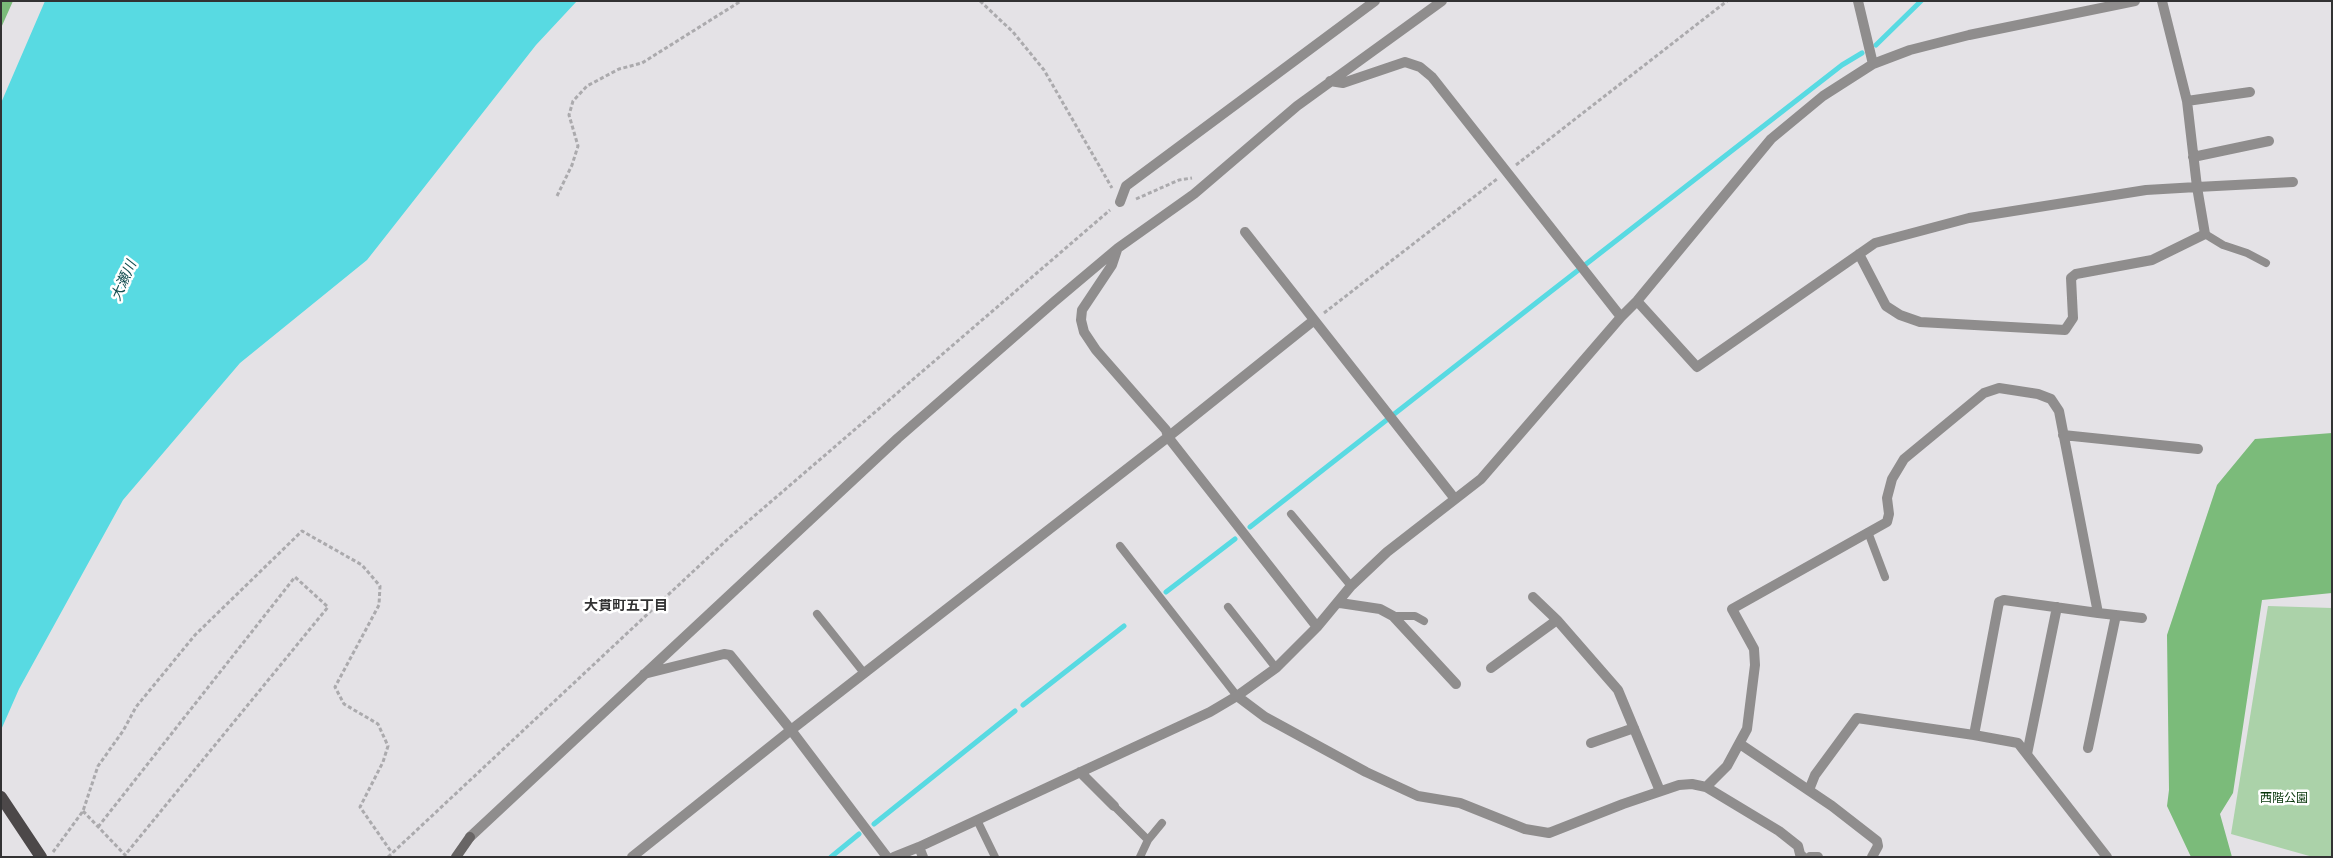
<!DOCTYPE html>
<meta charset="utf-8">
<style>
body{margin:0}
#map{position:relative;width:2333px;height:858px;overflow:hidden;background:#e4e2e6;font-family:"IBM Plex Sans",sans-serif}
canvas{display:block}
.frame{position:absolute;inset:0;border:2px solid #323233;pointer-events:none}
</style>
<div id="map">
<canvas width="2333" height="858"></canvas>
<div class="frame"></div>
</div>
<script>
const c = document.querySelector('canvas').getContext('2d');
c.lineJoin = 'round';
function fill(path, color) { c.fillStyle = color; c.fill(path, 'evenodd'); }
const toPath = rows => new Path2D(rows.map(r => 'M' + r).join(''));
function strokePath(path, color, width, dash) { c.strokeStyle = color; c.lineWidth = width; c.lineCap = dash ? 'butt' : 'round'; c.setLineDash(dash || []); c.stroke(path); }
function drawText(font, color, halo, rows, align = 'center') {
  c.font = font + ' "IBM Plex Sans","Noto Sans JP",sans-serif'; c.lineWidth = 5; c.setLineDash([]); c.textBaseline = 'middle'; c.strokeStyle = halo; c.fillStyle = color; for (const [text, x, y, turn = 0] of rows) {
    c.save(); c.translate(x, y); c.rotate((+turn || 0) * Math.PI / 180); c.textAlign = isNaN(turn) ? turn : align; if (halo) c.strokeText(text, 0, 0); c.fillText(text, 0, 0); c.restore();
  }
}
const green = toPath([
 [2268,606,2332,608,2332,857,2313,857,2231,834]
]);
const forest = toPath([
 [1,1,13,1,1,28],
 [2332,433,2332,593,2262,600,2233,793,2220,814,2232,857,2191,857,2167,806,2169,790,2167,635,2217,485,2255,439]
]);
const water = toPath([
 [45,1,577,1,536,45,367,260,240,363,123,500,19,689,1,730,1,103]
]);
const stream = toPath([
 [1876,45,1921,1],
 [1250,527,1536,303,1842,65,1862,53],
 [1166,592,1235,539],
 [1023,705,1124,626],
 [874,824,1015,711],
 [831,857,859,834]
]);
const path = toPath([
 [980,1,1013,32,1044,70,1112,188],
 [1516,165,1727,1],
 [557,196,572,165,578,146,569,115,573,101,587,86,619,69,642,63,741,1],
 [1136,199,1179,180,1192,178],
 [1324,313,1497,179],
 [83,811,126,856],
 [98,827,295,577,328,607,125,855],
 [53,852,83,811,98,766,123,731,136,707,195,635,302,531,362,565,380,586,379,605,335,687,344,704,378,724,388,746,383,762,360,807,392,853],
 [388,857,731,536,1110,210]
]);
const lane = toPath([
 [2205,234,2223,245,2247,253,2266,263],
 [1291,514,1351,586],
 [1868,532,1885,577],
 [1120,546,1237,696],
 [1228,607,1276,668],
 [817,614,864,673],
 [1393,616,1415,616,1424,621],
 [1114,806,1148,840],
 [977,820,995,857],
 [1140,857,1148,840,1162,823]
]);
const street = toPath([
 [1858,1,1873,64],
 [1330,81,1343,83,1405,62,1420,67,1432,77,1621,317],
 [2187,101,2250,92],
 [2193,157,2269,141],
 [1120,202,1126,186,1375,1],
 [1245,232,1455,499],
 [1117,250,1112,265,1082,310,1081,320,1084,332,1096,350,1166,430,1168,437,1317,627],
 [1859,254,1886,306,1900,315,1920,322,2065,330,2073,318,2071,278,2076,274,2152,260,2205,234,2197,187,2293,182],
 [1637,301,1697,367,1875,243,1969,218,2146,190,2197,187,2187,101,2162,1],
 [2063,435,2198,449],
 [1533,597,1557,620,1618,690,1660,791],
 [1340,603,1380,609,1393,616,1456,684],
 [2098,613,2142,618],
 [1491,668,1557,620],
 [644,674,724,654,730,655,791,730,887,857],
 [1237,696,1265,717,1366,772,1418,796,1460,803,1525,829,1549,833,1623,804,1679,785,1692,784,1706,787,1779,831,1798,846,1800,854,1803,857],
 [1591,743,1634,728],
 [1740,744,1832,806,1877,841,1878,846,1872,857],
 [2088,748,2116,615],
 [2027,754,2057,607],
 [1080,772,1114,806],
 [1706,787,1727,766,1747,729,1755,665,1754,649,1732,609,1887,522,1889,514,1887,498,1892,479,1904,459,1984,393,1999,388,2038,394,2051,399,2059,411,2098,613,2004,600,1999,602,1974,735,2018,743,2107,857],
 [1809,790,1815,775,1857,718,1974,735],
 [470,837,898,438,1055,301,1118,248,1194,194,1297,106,1442,1],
 [919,847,923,857],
 [632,857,791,730,1168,437,1313,321],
 [894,857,919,847,1210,712,1237,696,1276,668,1317,627,1351,586,1387,552,1481,479,1621,317,1637,301,1771,139,1823,96,1873,64,1910,50,1969,35,2135,1],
 [1810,857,1818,857]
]);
const secondary = toPath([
 [456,857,470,837]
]);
const primary = toPath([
 [1,797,41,857]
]);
const parkNames = [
 ["西階公園",2284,799]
];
const waterNames = [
 ["大瀬川",124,281,-66]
];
const neighbourhoodNames = [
 ["大貫町五丁目",626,606]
];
fill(green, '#abd2a9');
fill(forest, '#7bbb7a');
fill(water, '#58dae2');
strokePath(stream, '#58dae2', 5);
strokePath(path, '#abaaad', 3, [4, 2.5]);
strokePath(lane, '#8f8d8d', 8);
strokePath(street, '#8f8d8d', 10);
strokePath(secondary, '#686565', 10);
strokePath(primary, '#4c4849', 12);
drawText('12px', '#053408', '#fff', parkNames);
drawText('italic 14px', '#144e51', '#fff', waterNames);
drawText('bold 14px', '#323233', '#fff', neighbourhoodNames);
</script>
